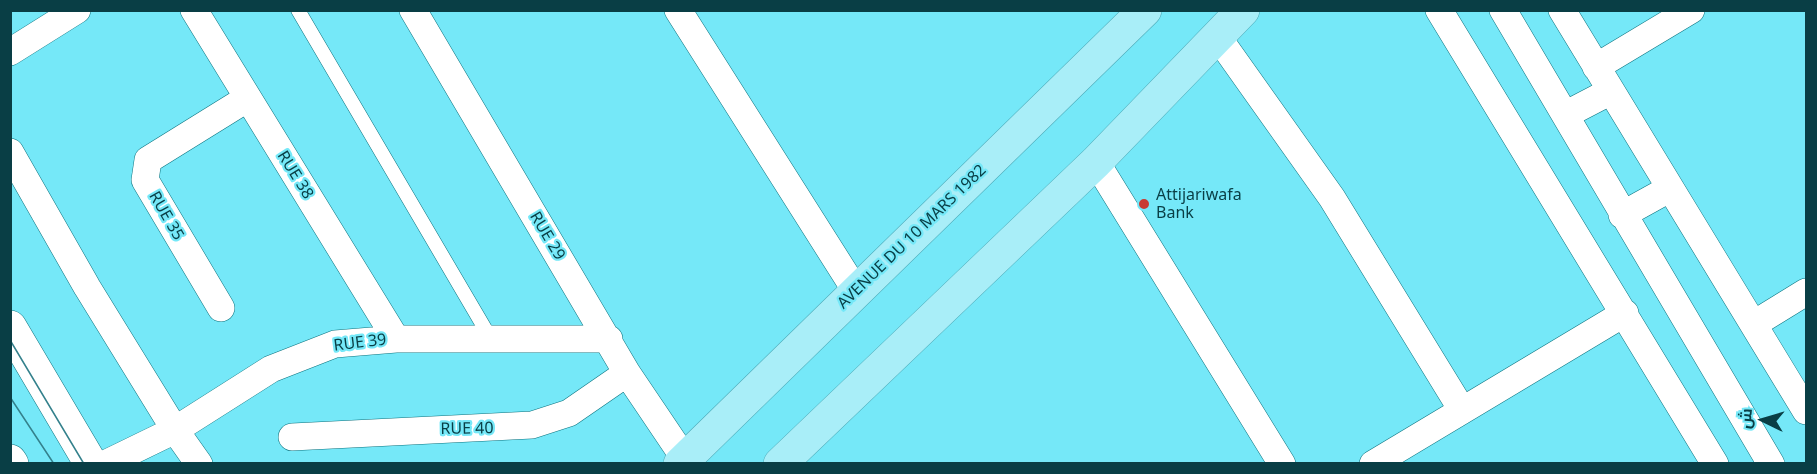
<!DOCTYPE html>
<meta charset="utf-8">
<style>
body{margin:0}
#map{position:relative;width:1817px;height:474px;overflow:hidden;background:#75e8f8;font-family:"Noto Sans",Cairo,sans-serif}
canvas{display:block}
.frame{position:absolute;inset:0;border:12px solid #093e45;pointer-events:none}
.north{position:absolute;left:1733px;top:390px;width:60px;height:60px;-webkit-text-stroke:4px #75e8f8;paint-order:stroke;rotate:275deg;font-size:16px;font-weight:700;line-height:24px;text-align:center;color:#093e45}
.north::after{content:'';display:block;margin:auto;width:21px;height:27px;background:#093e45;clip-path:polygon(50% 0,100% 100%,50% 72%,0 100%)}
</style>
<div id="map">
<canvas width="1817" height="474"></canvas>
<div class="frame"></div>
<div class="north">ش</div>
</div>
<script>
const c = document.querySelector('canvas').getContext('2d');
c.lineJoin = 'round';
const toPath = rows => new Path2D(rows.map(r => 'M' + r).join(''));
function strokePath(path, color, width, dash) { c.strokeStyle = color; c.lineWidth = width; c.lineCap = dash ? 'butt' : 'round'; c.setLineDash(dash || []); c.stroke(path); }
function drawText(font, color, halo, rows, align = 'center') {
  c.font = font + ' "Noto Sans",sans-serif'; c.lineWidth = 4.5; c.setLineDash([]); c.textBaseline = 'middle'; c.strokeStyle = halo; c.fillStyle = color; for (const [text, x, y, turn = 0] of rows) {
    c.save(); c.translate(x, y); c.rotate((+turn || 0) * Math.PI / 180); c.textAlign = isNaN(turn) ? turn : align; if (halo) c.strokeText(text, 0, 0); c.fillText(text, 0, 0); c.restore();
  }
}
const service = toPath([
 [298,10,491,339]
]);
const minor = toPath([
 [194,10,396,339],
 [413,10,627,373,685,459],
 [678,10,856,291],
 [1439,10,1715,464],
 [1503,10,1771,464],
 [1562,10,1806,411],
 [1217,36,1332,198,1462,410],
 [10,52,77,10],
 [1596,67,1691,10],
 [1565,115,1611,91],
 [10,152,87,287,175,430,199,464],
 [1096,162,1282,464],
 [1622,215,1669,189],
 [221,308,145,180,148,160,248,98],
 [1754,324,1806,292],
 [292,437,532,425,569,413,627,373],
 [105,464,175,430,271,369,335,344,396,339,609,339],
 [1373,464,1625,313]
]);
const tertiary = toPath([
 [10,327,91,464],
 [10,461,12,464]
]);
const primary = toPath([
 [680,464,1145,10],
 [780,464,1096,162,1243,10]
]);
const tram = toPath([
 [10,340,84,464],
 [10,397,54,464]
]);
const markers = [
 [1144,204,6,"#c83a32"]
];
const streetNames = [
 ["RUE 38",295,175,58],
 ["RUE 35",166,216,60],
 ["RUE 29",547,236,59],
 ["AVENUE DU 10 MARS 1982",912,237,-44],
 ["RUE 39",360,343,-7],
 ["RUE 40",467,429,-1]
];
const poiNames = [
 ["Attijariwafa",1156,195],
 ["Bank",1156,213]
];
strokePath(service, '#0c737f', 15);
strokePath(minor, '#0c737f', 28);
strokePath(tertiary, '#0c737f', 34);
strokePath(primary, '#4ba9b7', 34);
strokePath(service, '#fff', 14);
strokePath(minor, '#fff', 27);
strokePath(tertiary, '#fff', 33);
strokePath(primary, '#a9eef8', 33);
strokePath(tram, '#34818c', 1.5);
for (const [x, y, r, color] of markers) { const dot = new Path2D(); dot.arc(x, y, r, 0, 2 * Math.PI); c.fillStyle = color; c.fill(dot); strokePath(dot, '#75e8f8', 2); }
drawText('16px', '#093e45', '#75e8f8', streetNames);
drawText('16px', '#093e45', '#75e8f8', poiNames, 'left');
</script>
